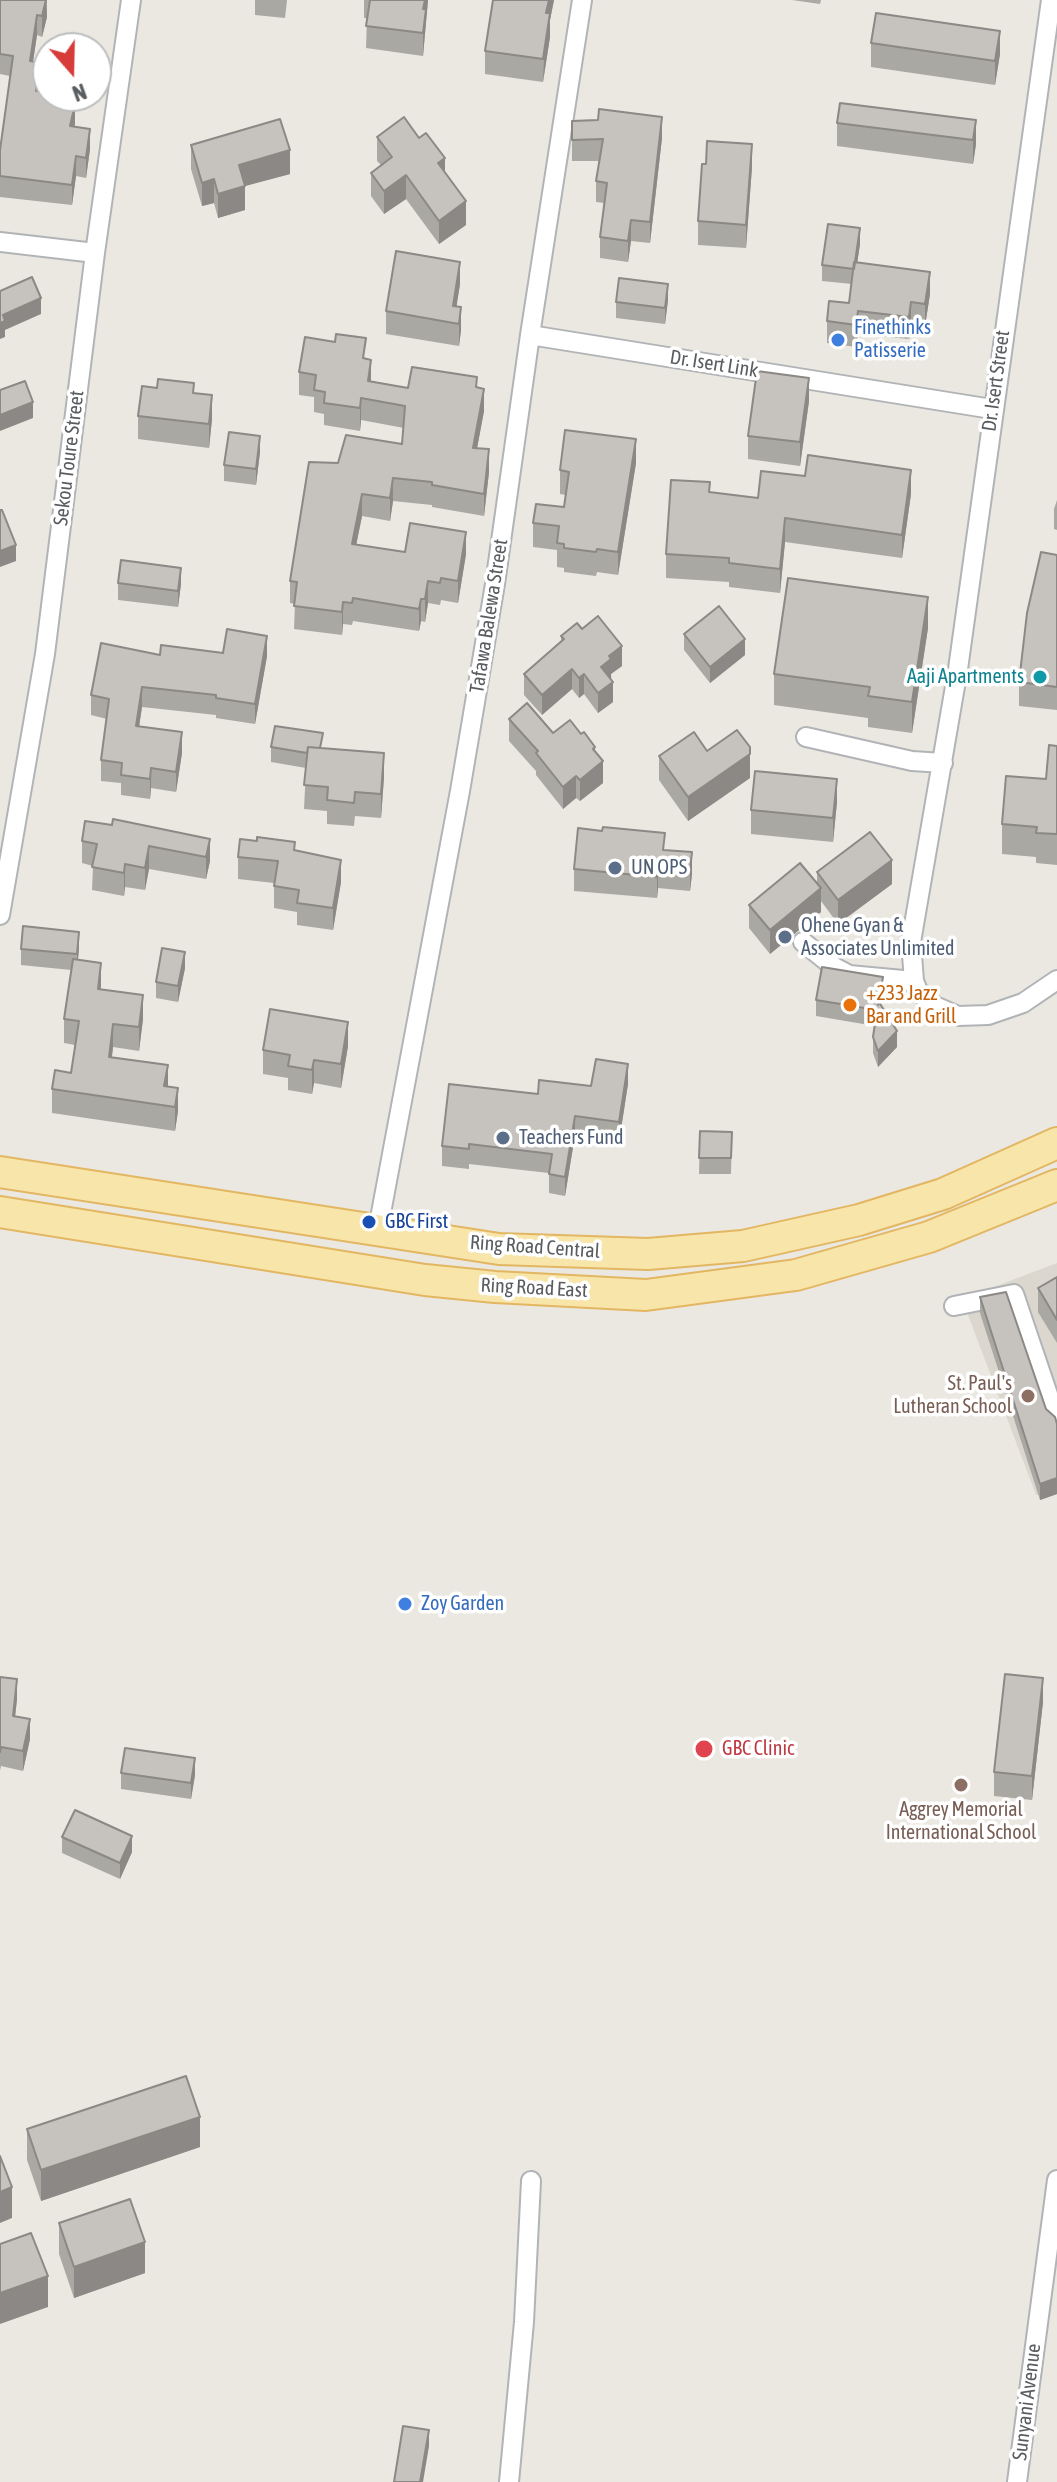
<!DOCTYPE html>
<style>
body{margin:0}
#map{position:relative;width:1057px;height:2482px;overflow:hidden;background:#ebe8e1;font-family:"Asap Condensed",sans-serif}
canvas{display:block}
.north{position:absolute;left:32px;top:32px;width:80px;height:80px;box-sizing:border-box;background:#fff;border:2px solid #bdbebf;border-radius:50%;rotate:160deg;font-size:22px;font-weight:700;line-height:32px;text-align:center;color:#595d60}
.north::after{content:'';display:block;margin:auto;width:28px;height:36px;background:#d73c3a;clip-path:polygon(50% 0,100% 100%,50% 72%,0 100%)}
</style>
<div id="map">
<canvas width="1057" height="2482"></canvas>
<div class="north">N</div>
</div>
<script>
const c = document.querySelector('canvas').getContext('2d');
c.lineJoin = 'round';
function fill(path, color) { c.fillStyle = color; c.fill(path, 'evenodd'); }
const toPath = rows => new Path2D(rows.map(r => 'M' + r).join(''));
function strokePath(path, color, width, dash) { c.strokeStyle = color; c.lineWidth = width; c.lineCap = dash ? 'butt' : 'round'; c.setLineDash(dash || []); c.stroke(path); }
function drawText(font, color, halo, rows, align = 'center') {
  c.font = font + ' "Asap Condensed",sans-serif'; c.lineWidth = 7; c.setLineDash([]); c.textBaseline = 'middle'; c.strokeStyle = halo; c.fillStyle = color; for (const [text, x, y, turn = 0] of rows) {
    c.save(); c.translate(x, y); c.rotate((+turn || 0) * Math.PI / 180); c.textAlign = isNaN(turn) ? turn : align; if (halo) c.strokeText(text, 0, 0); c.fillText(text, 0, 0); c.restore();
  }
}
const education = toPath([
 [1057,1263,1057,1493,1036,1495,962,1299]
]);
const minor = toPath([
 [1051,0,958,669,911,942,914,981,918,991,935,1006,958,1016,988,1015,1023,1003,1057,980],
 [0,242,95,253],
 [530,335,992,409],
 [806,737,912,761,943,763],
 [0,915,45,654,95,253,131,0],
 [803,942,834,967,849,975,914,981],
 [378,1229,460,791,495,584,530,335,582,0],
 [954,1306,1014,1294,1057,1421],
 [509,2482,524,2322,531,2181],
 [1017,2482,1057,2180]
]);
const primary = toPath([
 [0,1172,499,1249,648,1254,743,1246,859,1220,943,1194,1057,1143],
 [0,1212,425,1280,495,1287,646,1295,796,1275,929,1237,1057,1185]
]);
const wall = toPath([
 [0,0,47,0,47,17,42,37,37,35,33,62,40,83,39,92,61,101,75,124,74,127,90,149,86,178,76,176,72,205,0,197,0,150,10,76,0,74],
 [255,0,287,0,285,18,255,15],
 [364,0,428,0,423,56,366,48,367,18,364,18],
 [493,0,554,0,550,20,550,37,543,82,485,74,485,51],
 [792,0,821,0,820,4],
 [871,43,1000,54,995,85,871,67],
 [976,120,976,144,973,164,837,146,837,123],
 [572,121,662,138,650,243,631,241,628,262,600,258,600,237,604,203,596,202,596,181,599,161,572,161],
 [377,137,445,172,466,225,439,244,406,199,384,214,371,196,371,173,381,165,377,161],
 [191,145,290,174,245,186,245,210,218,218,214,203,202,206,191,169],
 [752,167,746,248,698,245,698,221],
 [860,244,857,263,930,294,925,326,911,325,909,339,858,334,856,347,827,343,827,321,849,303,852,284,822,281,822,265],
 [460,284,456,306,461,330,459,346,386,334,386,311],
 [668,300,665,324,616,318,616,302],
 [366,359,371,382,408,388,477,388,484,411,477,448,489,472,484,516,432,507,432,505,393,501,390,521,362,516,356,545,405,552,466,554,458,603,441,600,440,605,428,603,425,622,421,621,419,631,353,621,352,625,343,624,342,635,294,629,295,604,290,603,290,581,338,463,402,444,404,428,361,420,360,431,324,425,324,414,314,412,314,397,299,395,299,372],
 [194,393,212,419,209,448,138,439,138,416],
 [809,401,800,466,748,459,748,436],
 [260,452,256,485,224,481,224,465],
 [636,463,618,575,597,572,596,576,564,572,564,568,557,567,557,550,533,547,533,523,564,507,566,495,560,494,560,470],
 [710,492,758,498,911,494,902,558,785,542,780,593,729,587,729,582,666,578,666,554],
 [1057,500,1057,530,1054,529,1054,509],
 [1057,555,1057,710,1019,706,1019,682],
 [118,583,181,584,178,607,118,600],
 [928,628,912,733,868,727,868,718,774,705,774,674],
 [582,629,622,666,611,674,613,702,598,713,584,694,579,698,572,689,542,715,524,695,524,674,561,641,561,636],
 [684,634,745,655,710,683,684,650],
 [223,653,267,656,255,724,216,718,216,715,142,707,139,727,182,753,176,792,151,788,150,799,121,795,121,783,101,781,101,760,107,719,91,715,91,695,160,655],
 [509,719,553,733,595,752,603,783,580,801,576,798,563,809,536,775,536,771,509,741],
 [1057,746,1057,865,1036,863,1036,857,1002,854,1002,824,1046,779],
 [271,747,322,748,384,777,381,818,355,816,354,826,327,824,327,811,304,809,306,768,271,762],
 [707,751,750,778,688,821,659,780,659,756],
 [837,802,833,842,751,834,751,810],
 [112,825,210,839,210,861,206,879,149,869,145,890,125,887,124,896,92,890,93,866,82,863,82,841],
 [295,850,341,882,333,930,297,925,297,912,274,908,274,883,238,879,238,857],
 [665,850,692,852,692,874,690,891,658,888,657,898,574,891,574,869],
 [817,872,892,884,838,924,821,901,821,912,770,954,749,928,749,905,817,883],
 [79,948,78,960,101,989,143,1019,139,1051,113,1047,112,1057,168,1086,178,1111,175,1131,52,1113,52,1089,71,1073,75,1045,64,1043,64,1019,71,970,21,965,21,949],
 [185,968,178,1002,156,998,156,982],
 [883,994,881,1005,897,1047,878,1067,873,1053,873,1037,875,1026,816,1016,816,1000],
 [348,1046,341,1088,314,1083,312,1094,288,1090,288,1078,263,1074,263,1050],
 [628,1084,619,1142,575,1135,565,1196,549,1193,549,1173,469,1164,469,1169,442,1166,442,1146,538,1094,591,1086],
 [700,1131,732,1132,731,1174,699,1174],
 [1057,1277,1057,1343,1038,1312,1038,1288],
 [980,1297,1046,1409,1057,1424,1057,1494,1040,1500,980,1313],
 [0,1677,17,1699,15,1716,30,1739,23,1771,1,1766,0,1771],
 [1043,1702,1032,1800,994,1796,994,1772],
 [121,1773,195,1775,191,1799,121,1789],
 [62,1837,132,1852,120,1879,62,1853],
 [27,2129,200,2147,41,2201,27,2160],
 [59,2223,145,2273,74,2298,59,2254]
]);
const shadedWall = toPath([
 [46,0,47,17,42,37,42,16],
 [425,0,428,0,423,56,423,9],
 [549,0,554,0,550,20,550,37,543,82,546,13],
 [37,15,37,35,30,81,30,61],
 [1000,31,1000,54,995,85,995,61],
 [40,63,40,83,36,111,36,91],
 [75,104,75,124,70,146,70,126],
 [662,117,662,138,650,243,650,222],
 [976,120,976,144,973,164,973,140],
 [90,129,90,149,86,178,86,158],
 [752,144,752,167,746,248,746,225],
 [290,150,290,174,245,186,245,210,218,218,218,194,239,165],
 [76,156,76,176,72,205,72,185],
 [445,158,445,182,438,163],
 [406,175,406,199,384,214,384,191],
 [214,179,214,203,202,206,202,183],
 [466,201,466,225,439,244,439,221],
 [631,220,631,241,628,262,628,241],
 [860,228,860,244,854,285,854,269],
 [460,262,460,284,454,323,453,306],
 [930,272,930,294,925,326,925,304],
 [668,284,668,300,665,324,665,308],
 [41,298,41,314,5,330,5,337,0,339,0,323,3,315],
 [911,302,911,325,909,339,909,317],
 [461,307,461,330,459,346,459,324],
 [858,311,858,334,856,347,856,325],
 [371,360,371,382,368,381],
 [809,378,809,401,800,466,800,442],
 [484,389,484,411,473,470,473,448],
 [212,395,212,419,209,448,209,424],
 [361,398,361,420,360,431,360,408],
 [33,402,33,418,0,431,0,415],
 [260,436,260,452,256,485,256,469],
 [636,439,636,463,618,575,618,552],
 [489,449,489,472,484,516,484,494],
 [911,470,911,494,902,558,902,535],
 [393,478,393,501,390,521,390,498],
 [362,494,362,516,352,566,352,544],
 [785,518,785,542,780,593,780,569],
 [466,532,466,554,458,603,458,581],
 [16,545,16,561,0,567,0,551],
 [181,568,181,584,178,607,178,591],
 [428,581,428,603,425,622,425,599],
 [928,597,928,628,912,733,912,702],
 [421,599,421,621,419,631,419,609],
 [343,602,343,624,342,635,342,612],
 [267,636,267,656,255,724,255,704],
 [745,639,745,655,710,683,710,667],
 [622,646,622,666,611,674,611,679,601,667,609,656],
 [572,669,572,689,542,715,542,695],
 [584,674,584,694,579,698,579,678],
 [613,682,613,702,598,713,598,693],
 [142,687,142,707,136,746,136,726],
 [182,732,182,753,176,792,176,772],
 [595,747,595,767,603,761,603,783,580,801,580,780,593,749],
 [384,753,384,777,381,818,381,794],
 [750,754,750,778,688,821,688,797],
 [151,768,151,788,150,799,150,779],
 [576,776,576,798,563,809,563,787],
 [837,779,837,802,833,842,833,818],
 [210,839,210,861,206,879,206,857],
 [149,846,149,869,145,890,145,868],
 [692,852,692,874,690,891,690,870],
 [341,860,341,882,333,930,333,908],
 [892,860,892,884,838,924,838,900],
 [125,864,125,887,124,896,124,873],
 [658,866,658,888,657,898,657,877],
 [821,888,821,912,770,954,770,930],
 [79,932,79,948,77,970,77,954],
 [185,952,185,968,178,1002,178,986],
 [101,963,101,986,98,1012,98,989],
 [883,977,883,994,878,1021,878,1005],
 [143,995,143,1019,139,1051,139,1027],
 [348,1022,348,1046,341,1088,341,1064],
 [113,1024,113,1047,109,1080,109,1057],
 [897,1031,897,1047,878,1067,878,1051],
 [314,1060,314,1083,312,1094,312,1070],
 [628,1064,628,1084,619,1142,619,1122],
 [168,1065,168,1089,164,1109,164,1086],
 [178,1088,178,1111,175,1131,175,1107],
 [575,1116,575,1135,565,1196,565,1177],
 [1057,1478,1057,1494,1040,1500,1040,1484],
 [1043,1678,1043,1702,1032,1800,1032,1776],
 [17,1679,17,1699,13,1736,13,1716],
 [30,1719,30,1739,23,1771,23,1751],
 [195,1758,195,1775,191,1799,191,1783],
 [132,1836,132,1852,120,1879,120,1863],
 [200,2117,200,2147,41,2201,41,2170],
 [12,2187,12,2218,0,2223,0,2192],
 [145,2242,145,2273,74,2298,74,2267],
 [48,2276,48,2307,0,2324,0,2293],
 [429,2430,429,2446,423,2482,420,2482]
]);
const building = toPath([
 [0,0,46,0,42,16,37,15,30,61,40,63,36,91,48,94,48,96,61,96,60,101,75,104,70,126,90,129,86,158,76,156,72,185,0,176,0,150,13,56,0,54,0,0],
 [370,0,425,0,423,9,426,9,423,33,366,26,370,0],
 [493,0,549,0,546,13,550,13,543,59,485,51,493,0],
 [876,13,1000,31,995,61,871,43,876,13],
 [840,103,976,120,973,140,837,123,840,103],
 [599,109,662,117,650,222,631,220,628,241,600,237,607,183,596,181,603,139,572,140,572,121,598,120,599,109],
 [404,117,419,138,426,133,445,158,438,163,466,201,439,221,406,175,384,191,371,173,392,157,377,137,404,117],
 [280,119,290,150,239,165,245,186,218,194,214,179,202,183,191,145,280,119],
 [707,141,752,144,746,225,698,221,702,164,706,164,707,141],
 [828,224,860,228,854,269,822,265,828,224],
 [396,251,460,262,453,306,461,307,459,324,386,311,396,251],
 [854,262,930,272,925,304,911,302,909,317,858,311,856,325,827,321,829,301,849,303,854,262],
 [32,277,41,298,3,315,5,321,0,323,0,291,32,277],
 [619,278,668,284,665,308,616,302,619,278],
 [336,334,366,338,363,358,371,360,368,381,408,388,412,367,477,377,476,387,484,389,473,448,489,449,484,494,432,485,432,482,393,478,390,498,362,494,352,544,405,552,410,523,466,532,458,581,441,578,440,583,428,581,425,599,421,599,419,609,353,598,352,603,343,602,342,612,294,606,297,582,290,581,309,462,338,463,346,435,402,444,405,406,361,398,360,408,324,403,325,392,314,390,316,375,299,372,305,337,335,342,336,334],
 [757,371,809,378,800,442,748,436,757,371],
 [158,379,194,383,193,393,212,395,209,424,138,416,142,386,157,388,158,379],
 [25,381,33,402,0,415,0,390,25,381],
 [565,430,636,439,618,552,597,549,596,552,564,548,564,544,557,543,559,526,533,523,536,504,564,507,569,472,560,470,565,430],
 [229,432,260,436,256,469,224,465,229,432],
 [808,455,911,470,902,535,785,518,780,569,729,563,729,558,666,554,671,480,710,482,709,492,758,498,761,471,805,476,808,455],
 [0,510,2,510,16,545,0,551,0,510],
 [1041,552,1057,555,1057,687,1019,682,1027,613,1041,552],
 [121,560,181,568,178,591,118,583,121,560],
 [788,578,928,597,912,702,868,696,870,687,774,674,788,578],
 [719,606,745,639,710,667,684,634,719,606],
 [598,616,622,646,609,656,611,659,601,667,613,682,598,693,584,674,579,678,572,669,542,695,524,674,564,639,561,636,577,623,582,629,598,616],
 [227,629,267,636,255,704,216,698,216,695,142,687,136,726,182,732,176,772,151,768,150,779,121,775,122,763,101,760,109,699,91,695,101,643,160,655,161,645,223,653,227,629],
 [527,703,553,733,570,720,581,734,584,732,595,747,593,749,603,761,580,780,576,776,563,787,536,753,538,751,509,719,527,703],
 [275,726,323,733,320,748,308,747,307,753,271,747,275,726],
 [737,730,750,747,750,754,688,797,659,756,694,732,707,751,737,730],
 [1049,745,1057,746,1057,834,1036,833,1037,827,1002,824,1006,776,1046,779,1049,745],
 [308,747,384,753,381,794,355,792,354,803,327,800,328,787,304,785,308,747],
 [755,771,837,779,833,818,751,810,755,771],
 [113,819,210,839,206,857,149,846,145,868,125,864,124,873,92,867,97,844,82,841,85,821,112,825,113,819],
 [603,827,665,833,663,850,692,852,690,870,658,866,657,877,574,869,578,828,602,831,603,827],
 [870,832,892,860,838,900,817,872,870,832],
 [257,837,295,842,294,850,341,860,333,908,297,903,299,890,274,886,278,861,238,857,240,839,257,841,257,837],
 [800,863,821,888,770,930,749,905,800,863],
 [23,926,79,932,77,954,21,949,23,926],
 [162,948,185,952,178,986,156,982,162,948],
 [73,959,101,963,98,989,143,995,139,1027,113,1024,109,1057,168,1065,164,1086,178,1088,175,1107,52,1089,55,1070,71,1073,79,1021,64,1019,73,959],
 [822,967,883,977,878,1005,879,1002,897,1031,878,1051,873,1037,877,1010,816,1000,822,967],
 [270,1009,348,1022,341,1064,314,1060,312,1070,288,1066,290,1055,263,1050,270,1009],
 [596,1059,628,1064,619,1122,575,1116,565,1177,549,1174,552,1154,469,1144,469,1149,442,1146,449,1084,538,1094,539,1080,591,1086,596,1059],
 [700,1131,732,1132,731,1158,699,1158,700,1131],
 [1057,1277,1057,1320,1038,1288,1057,1277],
 [1006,1292,1046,1409,1055,1417,1057,1424,1057,1478,1040,1484,980,1297,1006,1292],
 [1005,1674,1043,1678,1032,1776,994,1772,1005,1674],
 [0,1677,17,1679,13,1716,30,1719,23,1751,1,1747,0,1752,0,1677],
 [125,1748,195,1758,191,1783,121,1773,125,1748],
 [75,1810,132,1836,120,1863,62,1837,75,1810],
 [186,2076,200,2117,41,2170,27,2129,186,2076],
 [0,2156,12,2187,0,2192,0,2156],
 [130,2199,145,2242,74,2267,59,2223,130,2199],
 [31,2233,48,2276,0,2293,0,2244,31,2233],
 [403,2426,429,2430,420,2482,394,2482,403,2426]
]);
const markers = [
 [838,340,8,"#3f7fe0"],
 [1040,677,8,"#0f9aa8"],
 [615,868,8,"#5c6f8a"],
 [785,937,8,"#5c6f8a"],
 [850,1005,8,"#e8710a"],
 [503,1138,8,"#5c6f8a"],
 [369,1222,8,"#1a4fb4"],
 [1028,1396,8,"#8d6e63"],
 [405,1604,8,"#3f7fe0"],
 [704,1749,10,"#e0444e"],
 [961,1785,8,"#8d6e63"]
];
const shopNames = [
 ["Finethinks",854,328],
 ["Patisserie",854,351],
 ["Zoy Garden",421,1604]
];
const streetNames = [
 ["Dr. Isert Link",714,364,9],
 ["Dr. Isert Street",996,381,-82],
 ["Sekou Toure Street",69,458,-83],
 ["Tafawa Balewa Street",489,616,-81],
 ["Ring Road Central",535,1247,4],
 ["Ring Road East",534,1288,3],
 ["Sunyani Avenue",1027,2402,-83]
];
const cultureNames = [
 ["Aaji Apartments",1024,677]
];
const serviceNames = [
 ["UN OPS",631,868],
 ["Ohene Gyan &",801,926],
 ["Associates Unlimited",801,949],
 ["Teachers Fund",519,1138]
];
const foodNames = [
 ["+233 Jazz",866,994],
 ["Bar and Grill",866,1017]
];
const transitNames = [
 ["GBC First",385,1222]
];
const educationNames = [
 ["St. Paul's",1012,1384],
 ["Lutheran School",1012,1407],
 ["Aggrey Memorial",961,1810,"center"],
 ["International School",961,1833,"center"]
];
const healthNames = [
 ["GBC Clinic",722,1749]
];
fill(education, '#dbd7cf');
strokePath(minor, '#b1b4b7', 22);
strokePath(primary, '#e3b662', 34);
strokePath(minor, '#fff', 18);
strokePath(primary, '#f7e5aa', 30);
fill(wall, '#aaa8a3');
fill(shadedWall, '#8b8885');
fill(building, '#c6c3be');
strokePath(building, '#8b8885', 2);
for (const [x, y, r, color] of markers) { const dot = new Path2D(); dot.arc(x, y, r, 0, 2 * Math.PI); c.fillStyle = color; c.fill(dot); strokePath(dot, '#fff', 3); }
drawText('20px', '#366cbe', '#fff', shopNames, 'left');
drawText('20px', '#595d60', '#fff', streetNames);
drawText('20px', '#0d838f', '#fff', cultureNames, 'right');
drawText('20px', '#4e5e75', '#fff', serviceNames, 'left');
drawText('20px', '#c56008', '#fff', foodNames, 'left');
drawText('20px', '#164399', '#fff', transitNames, 'left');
drawText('20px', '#785e54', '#fff', educationNames, 'right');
drawText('20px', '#be3a42', '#fff', healthNames, 'left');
</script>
